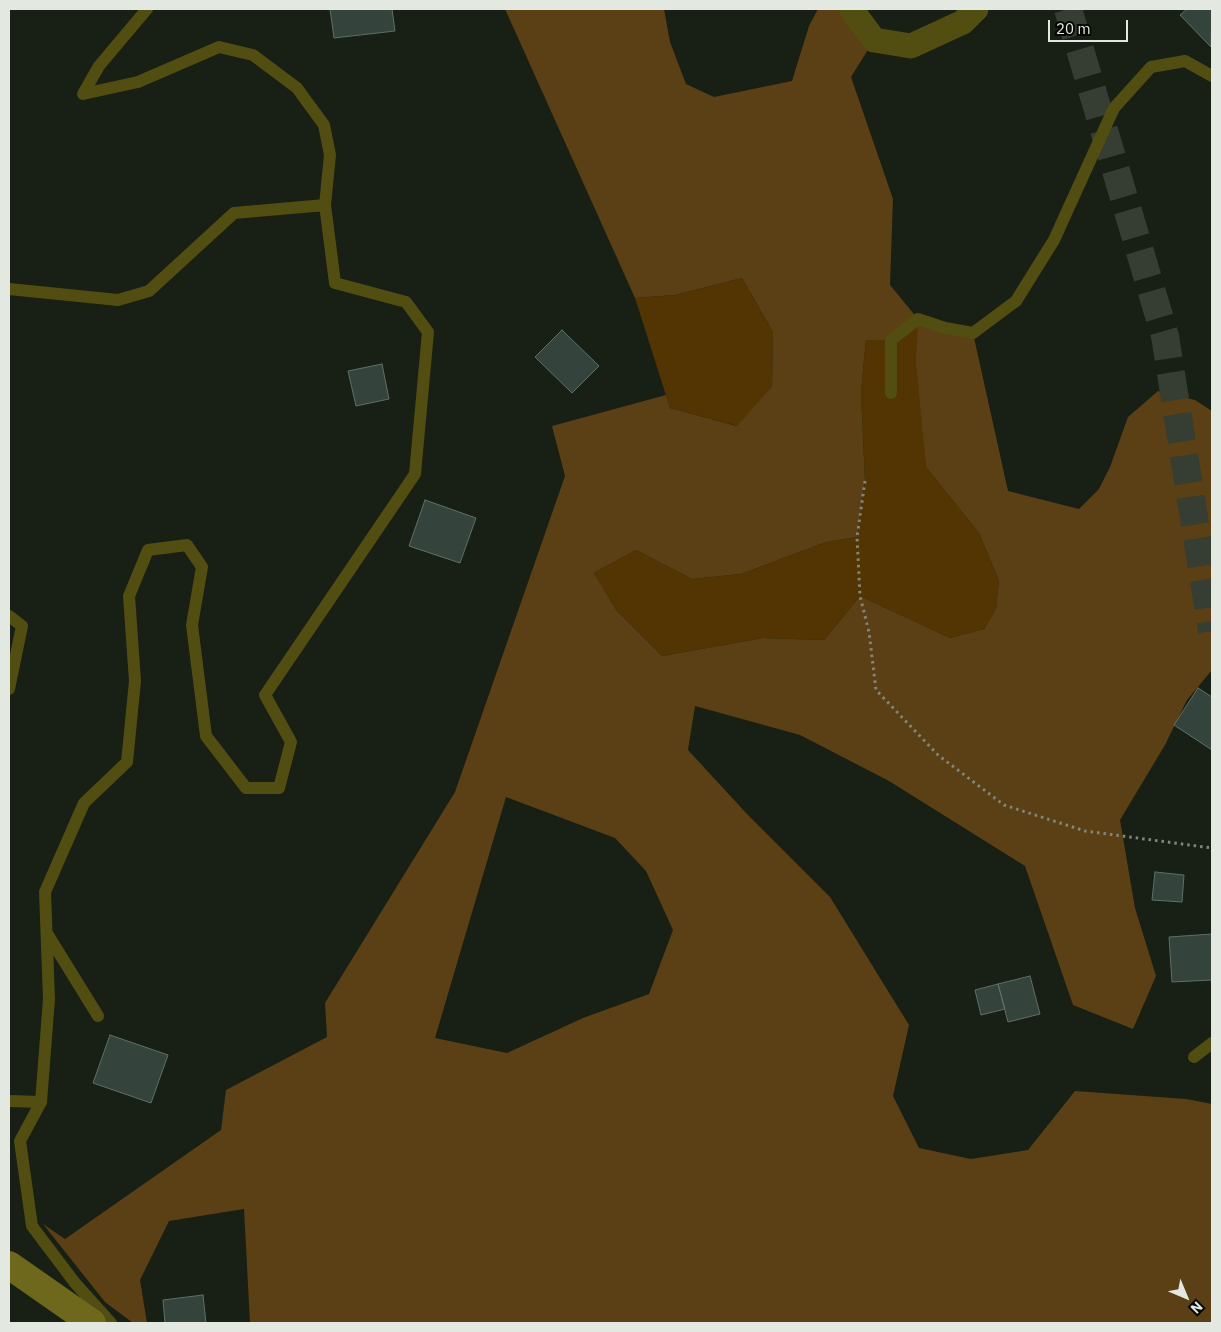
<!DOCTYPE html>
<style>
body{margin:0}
#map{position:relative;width:1221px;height:1332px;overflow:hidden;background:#181f14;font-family:"IBM Plex Sans",sans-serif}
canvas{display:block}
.frame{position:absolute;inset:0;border:10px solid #e3e8e1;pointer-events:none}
.north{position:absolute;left:1161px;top:1272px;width:50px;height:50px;-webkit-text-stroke:4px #060804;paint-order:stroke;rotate:135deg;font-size:14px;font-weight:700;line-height:20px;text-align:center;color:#e3e8e1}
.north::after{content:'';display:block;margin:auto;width:18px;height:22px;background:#e3e8e1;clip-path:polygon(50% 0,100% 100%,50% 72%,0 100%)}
.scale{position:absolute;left:1048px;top:20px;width:80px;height:22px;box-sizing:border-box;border:2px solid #e3e8e1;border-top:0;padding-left:6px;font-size:15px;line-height:18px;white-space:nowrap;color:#e3e8e1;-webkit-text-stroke:4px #060804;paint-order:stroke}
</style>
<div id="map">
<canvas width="1221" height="1332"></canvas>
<div class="frame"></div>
<div class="north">N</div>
<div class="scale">20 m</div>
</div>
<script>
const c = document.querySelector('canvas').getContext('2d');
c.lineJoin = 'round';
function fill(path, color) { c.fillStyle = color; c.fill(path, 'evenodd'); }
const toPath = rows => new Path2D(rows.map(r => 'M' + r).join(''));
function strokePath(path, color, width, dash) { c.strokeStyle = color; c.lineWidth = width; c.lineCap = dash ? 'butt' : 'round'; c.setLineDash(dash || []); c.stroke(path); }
const green = toPath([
 [742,278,773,332,772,386,738,426,670,408,635,298,675,295],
 [918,319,926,467,979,533,999,581,996,609,984,629,950,638,860,596,824,640,763,638,662,656,617,611,594,573,636,550,692,579,741,574,826,542,857,537,865,481,861,392,866,340,891,340]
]);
const forest = toPath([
 [505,9,664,9,670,42,686,84,714,97,792,81,809,26,818,9,851,9,874,40,851,77,893,199,890,285,918,319,973,333,1008,491,1079,509,1099,489,1110,467,1128,417,1158,391,1195,400,1212,411,1212,670,1187,700,1165,745,1120,820,1135,908,1156,976,1133,1029,1073,1005,1025,866,889,781,800,735,695,706,688,750,747,814,830,897,909,1025,893,1096,919,1148,971,1159,1028,1150,1075,1091,1186,1099,1212,1104,1212,1323,250,1323,244,1209,169,1221,140,1280,147,1323,133,1323,105,1302,43,1224,65,1239,221,1130,226,1090,327,1037,325,1003,455,792,565,476,552,426,666,395,670,408,737,426,772,386,773,332,742,278,675,295,635,298],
 [918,320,916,362,926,467,979,533,999,581,996,609,984,629,950,638,860,596,824,640,763,638,662,656,617,611,594,573,636,550,692,579,741,574,826,542,857,537,865,481,861,392,866,340,891,340],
 [506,797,615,838,646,871,673,930,649,994,583,1018,507,1053,435,1038]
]);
const building = toPath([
 [330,9,392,9,395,31,334,38,330,9],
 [1187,9,1212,9,1211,47,1180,15,1187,9],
 [562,330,599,366,572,393,535,357,562,330],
 [382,364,389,399,356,406,348,371,382,364],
 [425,500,476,518,460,563,409,546,425,500],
 [1198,688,1212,697,1212,750,1174,725,1198,688],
 [1155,872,1184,875,1182,902,1152,900,1155,872],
 [1212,934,1212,980,1172,982,1169,937,1212,934],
 [1030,976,1040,1014,1008,1022,998,984,1030,976],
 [998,984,1005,1009,981,1015,975,990,998,984],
 [110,1035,168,1055,151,1103,93,1083,110,1035],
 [203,1295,206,1323,165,1323,163,1300,203,1295]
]);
const highwayTunnel = toPath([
 [1068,9,1165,336,1212,631]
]);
const path = toPath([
 [865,481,857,537,860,596,869,632,876,690,938,755,1004,805,1085,831,1212,848]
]);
const lane = toPath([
 [147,9,99,66,83,94,138,82,219,47,253,55,297,88,324,125,330,155,325,205],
 [9,289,118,300,149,291,234,213,325,205,335,283,406,302,428,332,415,474,265,695,291,742,279,788,246,788,206,736,192,625,202,567,187,545,148,550,129,596,135,681,127,762,84,803,45,892,49,999,41,1102,20,1141,32,1226,75,1283,111,1323],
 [891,393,891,340,918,319,945,328,973,333,1016,301,1054,240,1114,108,1151,67,1185,61,1212,76],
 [9,616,22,626,9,689],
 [48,935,98,1016],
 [1194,1057,1212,1043],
 [9,1101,41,1102]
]);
const street = toPath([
 [851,9,874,40,911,46,963,22,976,9]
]);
const secondary = toPath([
 [9,1265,92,1323]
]);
fill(green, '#523502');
fill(forest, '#5b3f15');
fill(building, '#34443d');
strokePath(building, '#5f7068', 1);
strokePath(highwayTunnel, '#363d33', 28, [28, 14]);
strokePath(path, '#80867d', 3, [2.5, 4]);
strokePath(lane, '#524d11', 12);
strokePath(street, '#524d11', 25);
strokePath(secondary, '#6e681c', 28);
</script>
